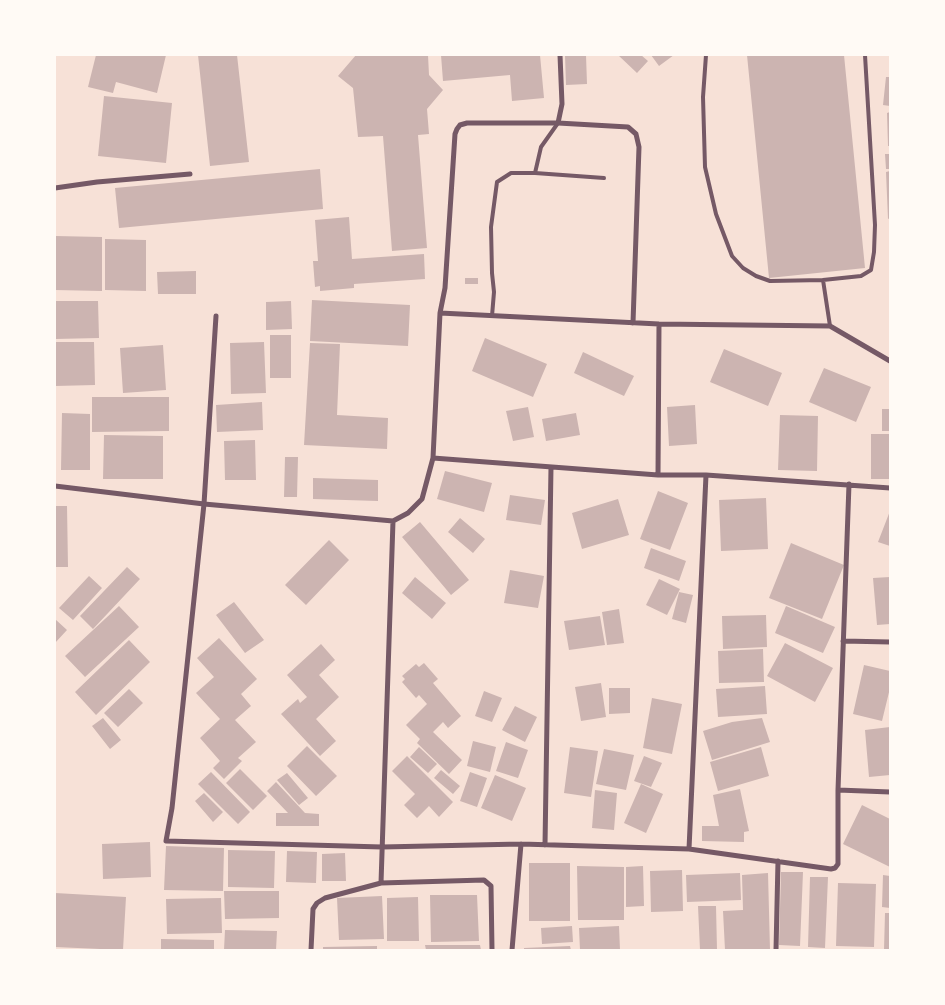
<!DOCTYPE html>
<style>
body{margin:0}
#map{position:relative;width:945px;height:1005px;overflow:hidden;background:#f7e1d7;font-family:"Space Grotesk",sans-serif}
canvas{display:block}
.frame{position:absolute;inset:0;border:56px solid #fffaf5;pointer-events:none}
</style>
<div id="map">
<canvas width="945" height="1005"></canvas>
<div class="frame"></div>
</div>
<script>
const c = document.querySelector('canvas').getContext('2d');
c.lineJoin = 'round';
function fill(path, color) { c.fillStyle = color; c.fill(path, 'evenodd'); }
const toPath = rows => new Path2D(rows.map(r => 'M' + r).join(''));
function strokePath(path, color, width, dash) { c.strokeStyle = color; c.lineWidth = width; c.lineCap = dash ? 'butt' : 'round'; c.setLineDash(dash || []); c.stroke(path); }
const building = toPath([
 [96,55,166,55,157,93,116,82,113,93,88,87],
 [198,55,237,55,249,162,210,166],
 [356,55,428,55,429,75,443,90,427,109,429,134,418,135,427,248,392,251,383,136,358,137,353,88,338,76],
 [441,55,540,55,544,98,512,101,510,75,443,81],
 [565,55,586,55,587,84,566,85],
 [618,55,641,55,648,61,637,73],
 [651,55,674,55,659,66],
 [747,55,844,55,865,268,769,278],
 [886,77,890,77,890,106,883,105],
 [104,96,172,103,166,163,98,156],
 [890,112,890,146,888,146,887,113],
 [885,154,890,154,890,169,886,169],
 [320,169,323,209,119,228,115,188],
 [890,171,890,218,888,219,886,172],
 [349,217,352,259,424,254,425,279,354,284,354,288,320,291,320,286,315,287,313,261,318,261,315,220],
 [55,236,102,237,102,291,55,290],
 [105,239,146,240,146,291,105,290],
 [196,271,196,294,158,294,157,272],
 [465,278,478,278,478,284,465,284],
 [312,300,410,305,408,346,310,341],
 [55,301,98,301,99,338,55,339],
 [291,301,292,329,266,330,266,302],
 [270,335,291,335,291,378,270,378],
 [485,338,547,364,533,397,472,371],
 [55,342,94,342,95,385,55,386],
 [264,342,266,393,231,394,230,343],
 [310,343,340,344,337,415,388,418,387,449,304,445],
 [163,345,166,390,123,393,120,348],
 [724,349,782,373,768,406,710,382],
 [583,352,634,376,624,396,574,373],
 [824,368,871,387,856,422,809,402],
 [92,397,169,397,169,431,92,432],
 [262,402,263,430,217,432,216,405],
 [695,405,697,444,669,446,667,407],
 [528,407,534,437,513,441,506,411],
 [882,409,890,409,890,431,882,431],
 [62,413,90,414,90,470,61,470],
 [576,413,580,435,546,441,542,419],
 [780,415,818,416,817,471,778,470],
 [871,434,889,434,890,479,871,479],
 [104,435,163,436,163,479,103,479],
 [255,440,256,480,225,480,224,441],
 [285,457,298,457,297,497,284,497],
 [445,471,492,483,484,512,437,499],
 [313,478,378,480,378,501,313,499],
 [658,491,688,503,670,550,640,539],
 [510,495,545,500,541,525,506,520],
 [766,498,768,549,721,551,719,500],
 [618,499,629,535,582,549,572,513],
 [55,506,67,506,68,567,55,567],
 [890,511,890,546,878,542],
 [460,518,485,539,473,553,448,532],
 [420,522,469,580,451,595,402,537],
 [329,540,349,560,306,605,285,585],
 [791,543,844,565,822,619,769,598],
 [651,548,686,561,679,581,644,568],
 [127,567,140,579,93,629,80,616],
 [510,570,544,576,538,608,504,603],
 [89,576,102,588,73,620,59,608],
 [415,577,446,603,432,619,402,593],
 [890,577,890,624,877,625,873,578],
 [659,579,680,589,667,615,646,605],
 [679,592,693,595,686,623,672,619],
 [234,602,264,640,245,653,216,615],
 [119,606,139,627,85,677,65,656],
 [786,606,835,627,823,653,775,633],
 [619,609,624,643,607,645,602,612],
 [766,615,767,647,723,649,722,616],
 [600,616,605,645,569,650,564,621],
 [55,619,67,630,55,643],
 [219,638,257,679,241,694,251,706,235,720,256,742,238,758,242,761,224,779,213,768,220,761,200,738,220,719,196,693,214,677,197,658],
 [129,640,150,662,96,715,75,692],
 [785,643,833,668,815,702,767,676],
 [321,644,335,660,319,675,339,697,316,719,336,741,320,756,281,714,298,699,300,703,307,697,287,675],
 [763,649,764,682,719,683,718,651],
 [424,663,438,679,433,683,461,716,448,728,443,722,433,732,462,760,449,774,417,743,420,739,406,725,427,704,419,695,416,698,402,682,405,679,402,676,416,664,419,667],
 [864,665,890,671,890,688,882,721,853,714],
 [601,683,606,717,581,721,575,687],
 [765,686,767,714,718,717,716,689],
 [609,688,630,688,630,713,609,714],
 [129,689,143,703,118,727,104,713],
 [484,691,502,698,492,722,475,716],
 [652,698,682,704,672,754,643,748],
 [515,706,537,717,525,742,502,730],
 [103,718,121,740,110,749,92,726],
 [762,718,770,742,712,760,703,731,732,722],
 [890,727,890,775,869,777,865,730],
 [473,741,496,747,490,772,467,766],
 [506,742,528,750,518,778,496,771],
 [307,746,337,776,316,796,287,766],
 [419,747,437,764,428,773,410,757],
 [570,747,598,751,591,797,564,793],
 [761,747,769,776,718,791,710,762],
 [604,749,634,755,626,790,596,784],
 [407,756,453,802,439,817,429,806,417,818,404,805,415,794,392,771],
 [644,756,662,763,651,787,634,781],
 [240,769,267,796,253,810,226,783],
 [441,770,460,786,453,794,434,778],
 [211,772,250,812,238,824,198,784],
 [470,772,487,778,477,807,460,801],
 [287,773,308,798,299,805,277,780],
 [495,775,526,788,512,821,481,808],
 [276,782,305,813,319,814,319,826,276,826,276,813,288,813,267,791],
 [641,784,663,794,646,833,624,823],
 [740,789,749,831,744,832,744,842,702,841,702,826,719,826,713,795],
 [595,790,617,793,614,830,592,828],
 [204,793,223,812,213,822,195,801],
 [862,805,890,819,890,867,843,844],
 [150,842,151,877,103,879,102,844],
 [166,846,224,848,223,891,164,890],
 [228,850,275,851,274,888,228,887],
 [287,851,317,852,316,883,286,882],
 [345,853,346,881,322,881,322,854],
 [529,863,570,863,570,921,529,921],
 [577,866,624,867,624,920,578,920],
 [643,866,644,906,626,907,626,867],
 [682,870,683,911,651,912,650,871],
 [781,872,803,872,800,946,779,945],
 [740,873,741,900,687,902,686,875],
 [768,873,770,950,725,950,723,911,743,910,742,875],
 [883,875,890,876,890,908,882,907],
 [810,877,828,877,825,948,808,947],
 [838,883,876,884,874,947,836,946],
 [224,891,279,891,279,918,225,919],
 [55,893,126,897,123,950,55,947],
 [430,895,477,895,479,941,431,942],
 [382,896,384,939,339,940,337,898],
 [418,897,419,941,387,941,387,898],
 [221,898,222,933,167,934,166,899],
 [698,906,716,906,717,950,700,950],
 [885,913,890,913,890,950,884,950],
 [572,926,573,942,542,944,541,928],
 [619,926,620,950,580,950,579,928],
 [225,930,277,931,276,950,224,950],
 [161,939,214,940,214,950,161,950],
 [425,945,480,945,481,950,426,950],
 [377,946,377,950,323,950,323,947],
 [570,946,571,950,524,950,524,948]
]);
const service = toPath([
 [706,55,703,97,705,167,716,214,732,256,743,268,756,276,770,281,823,280,861,276,871,270,874,252,875,225,865,55],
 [535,173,604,178],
 [823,280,830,326],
 [492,316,494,292,492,273,491,227,497,182,511,173,535,173,541,147,558,123]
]);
const minor = toPath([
 [558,123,562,104,560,55],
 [55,188,97,182,190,174],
 [440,313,445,288,455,134,457,129,460,125,467,123,558,123,628,127,636,134,639,147,633,323],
 [216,316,204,504,172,808,166,841,382,847,521,844,689,849,831,869,835,868,838,864,838,790,849,484],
 [433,458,658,475,706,475,890,488],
 [658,475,659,324],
 [55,486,204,504,393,521,408,513,422,499,433,458,440,313,659,324,830,326,890,361],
 [843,641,890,642],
 [838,790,890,792],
 [545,845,551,467],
 [689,849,706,475],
 [381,883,393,521],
 [311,950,313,909,317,903,325,898,381,883,484,880,491,886,492,950],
 [512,950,521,844],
 [776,950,778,861]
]);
fill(building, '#ccb4b1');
strokePath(service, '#755966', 4);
strokePath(minor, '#755966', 5);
</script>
